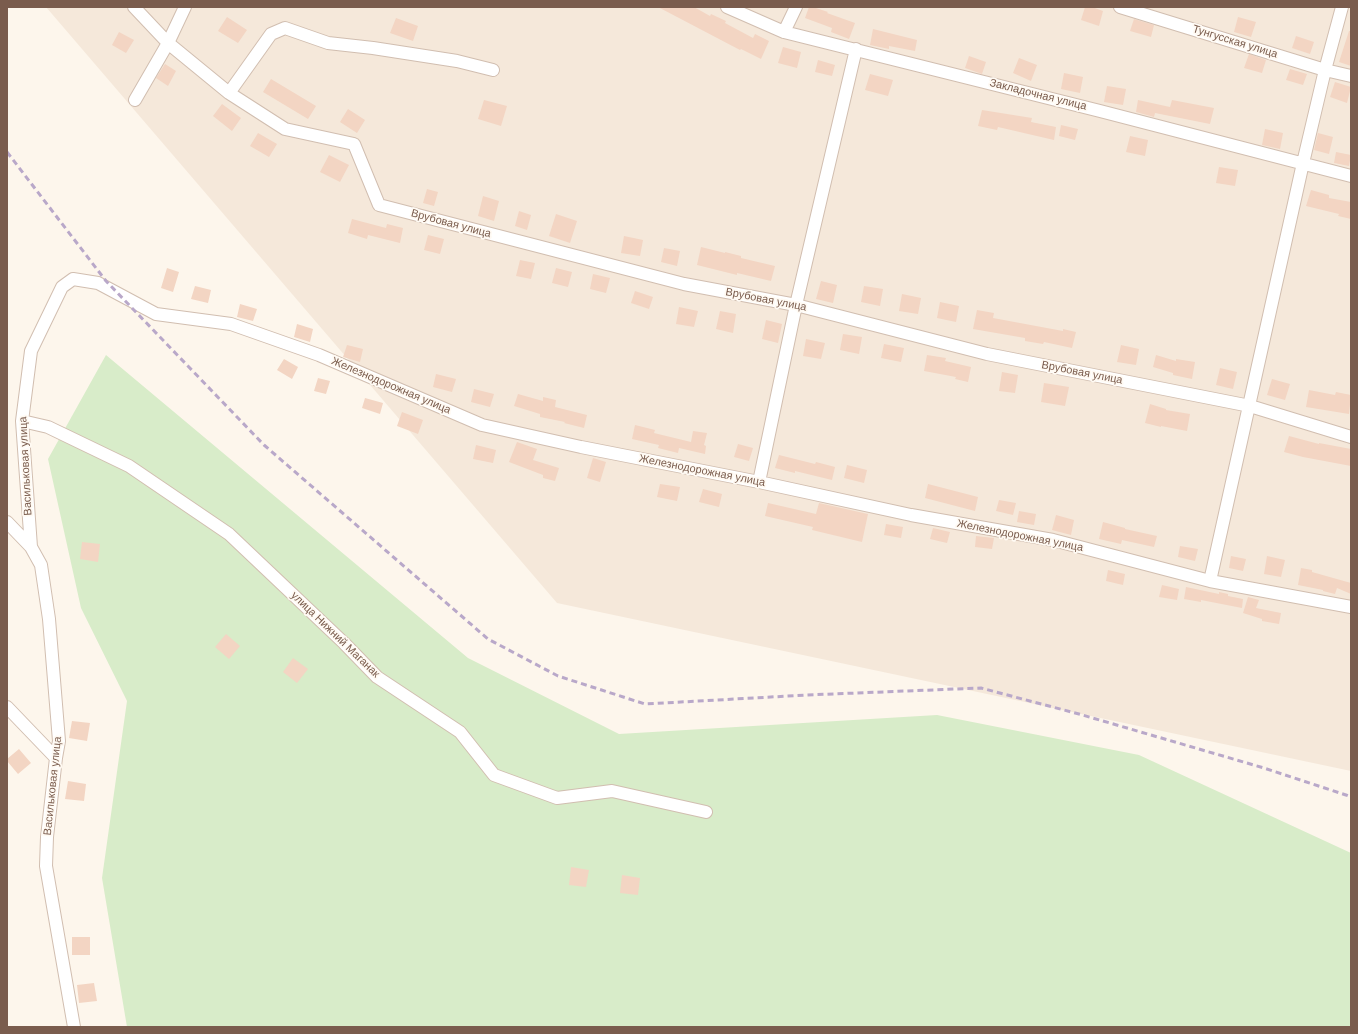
<!DOCTYPE html>
<meta charset="utf-8">
<style>
body{margin:0}
#map{position:relative;width:1358px;height:1034px;overflow:hidden;background:#fdf6ec;font-family:"DM Sans",sans-serif}
canvas{display:block}
.frame{position:absolute;inset:0;border:8px solid #7a5c4d;pointer-events:none}
</style>
<div id="map">
<canvas width="1358" height="1034"></canvas>
<div class="frame"></div>
</div>
<script>
const c = document.querySelector('canvas').getContext('2d');
c.lineJoin = 'round';
function fill(path, color) { c.fillStyle = color; c.fill(path, 'evenodd'); }
const toPath = rows => new Path2D(rows.map(r => 'M' + r).join(''));
function strokePath(path, color, width, dash) { c.strokeStyle = color; c.lineWidth = width; c.lineCap = dash ? 'butt' : 'round'; c.setLineDash(dash || []); c.stroke(path); }
function drawText(font, color, halo, rows, align = 'center') {
  c.font = font + ' "DM Sans",sans-serif'; c.lineWidth = 3.5; c.setLineDash([]); c.textBaseline = 'middle'; c.strokeStyle = halo; c.fillStyle = color; for (const [text, x, y, turn = 0] of rows) {
    c.save(); c.translate(x, y); c.rotate((+turn || 0) * Math.PI / 180); c.textAlign = isNaN(turn) ? turn : align; if (halo) c.strokeText(text, 0, 0); c.fillText(text, 0, 0); c.restore();
  }
}
const residential = toPath([
 [46,7,1351,7,1351,771,557,603]
]);
const green = toPath([
 [106,355,468,658,619,734,937,715,1139,755,1351,853,1351,1027,127,1027,102,878,127,701,81,608,48,459]
]);
const building = toPath([
 [658,7,694,7,710,16,711,14,726,21,725,23,753,38,755,34,769,41,761,59,741,49,740,50],
 [809,7,813,7,828,12,827,13,855,23,849,39,831,32,832,28,805,18],
 [1085,7,1092,7,1103,11,1099,26,1081,20],
 [227,17,247,30,238,43,218,31],
 [1238,17,1256,22,1251,37,1234,32],
 [396,18,418,26,413,41,390,33],
 [1134,19,1154,25,1151,37,1130,31],
 [873,29,917,40,915,51,889,46,889,49,870,45],
 [1349,31,1351,31,1351,66,1339,62],
 [119,32,134,40,126,53,112,45],
 [1296,36,1314,42,1310,54,1292,48],
 [783,47,801,52,797,68,778,63],
 [1249,54,1266,60,1262,73,1244,68],
 [969,56,986,62,982,74,965,68],
 [1019,58,1037,65,1031,81,1013,73],
 [818,60,835,65,832,76,815,72],
 [165,64,176,71,168,86,156,78],
 [1290,69,1307,74,1303,85,1286,80],
 [1064,73,1083,77,1080,93,1061,89],
 [870,74,893,80,888,96,865,90],
 [271,79,316,106,308,119,263,92],
 [1335,82,1351,87,1347,103,1330,97],
 [1107,86,1126,89,1123,105,1104,102],
 [484,100,507,106,501,126,478,119],
 [1138,100,1170,107,1172,100,1214,108,1210,124,1155,113,1154,117,1136,112],
 [222,104,241,118,232,131,213,116],
 [348,109,365,120,357,133,340,122],
 [982,110,1032,118,1031,122,1056,127,1054,140,998,127,997,130,978,126],
 [1061,125,1078,129,1075,140,1059,136],
 [1265,129,1283,133,1280,149,1262,145],
 [258,133,277,144,269,157,250,146],
 [1318,133,1333,137,1329,154,1314,150],
 [1130,136,1148,140,1145,156,1126,152],
 [1336,152,1351,155,1349,166,1334,163],
 [329,155,349,165,340,182,320,172],
 [1219,167,1238,170,1235,186,1216,183],
 [427,189,438,192,434,206,423,203],
 [1311,190,1329,195,1329,198,1351,202,1351,219,1338,216,1339,214,1306,206],
 [483,196,499,201,494,221,478,216],
 [519,211,531,215,527,230,515,226],
 [556,214,577,221,570,243,549,236],
 [352,219,386,228,387,224,403,228,400,243,368,235,367,239,348,233],
 [428,235,444,239,440,254,424,250],
 [624,236,643,240,640,256,621,253],
 [701,247,725,253,725,252,741,256,741,258,775,266,771,281,737,273,737,275,697,265],
 [664,248,680,251,677,266,661,262],
 [520,260,535,263,531,279,516,276],
 [167,268,179,272,173,292,161,288],
 [556,268,572,272,568,287,552,283],
 [593,274,610,278,606,293,590,289],
 [821,281,837,285,833,303,816,299],
 [195,286,211,290,208,303,191,299],
 [864,286,883,289,880,306,861,302],
 [635,291,653,297,649,309,631,303],
 [902,294,921,298,918,314,899,311],
 [940,302,959,306,956,322,937,318],
 [240,304,257,309,253,321,237,317],
 [679,307,698,311,694,327,676,324],
 [977,310,994,313,993,318,1063,331,1063,329,1076,332,1072,348,1044,342,1043,344,1025,341,1025,338,973,329],
 [720,311,736,314,733,333,716,329],
 [766,320,782,324,778,343,762,339],
 [297,324,313,329,310,342,294,337],
 [843,334,862,337,859,354,840,350],
 [806,339,825,343,821,359,803,356],
 [884,344,904,348,901,362,881,358],
 [347,345,363,349,360,362,343,357],
 [1121,345,1139,349,1136,365,1117,362],
 [927,355,946,358,945,361,971,367,968,382,955,379,956,377,924,371],
 [1156,355,1176,361,1176,359,1195,362,1192,379,1173,375,1173,373,1153,367],
 [284,359,298,367,292,379,277,370],
 [1220,368,1237,372,1233,389,1216,385],
 [1002,372,1018,375,1015,393,999,391],
 [436,374,456,379,452,392,433,387],
 [318,378,330,381,326,394,314,391],
 [1272,379,1290,384,1285,400,1267,395],
 [1044,383,1069,387,1065,406,1041,402],
 [474,389,494,394,490,407,471,402],
 [1309,390,1335,395,1336,392,1351,395,1349,414,1306,407],
 [518,394,543,401,543,397,556,400,555,407,587,415,584,428,564,423,565,422,540,417,540,414,514,406],
 [365,398,383,403,380,414,362,408],
 [1150,404,1166,409,1166,410,1190,414,1187,431,1161,426,1161,427,1145,423],
 [402,412,423,420,418,434,397,426],
 [635,425,655,430,654,433,691,442,693,431,707,433,704,445,706,446,705,454,679,448,678,453,658,448,659,445,632,439],
 [1289,436,1319,444,1319,443,1351,449,1351,466,1303,457,1284,452],
 [517,442,537,449,533,460,559,468,555,481,543,478,543,475,509,462],
 [738,444,753,448,749,461,734,457],
 [476,445,496,450,493,463,473,459],
 [779,455,815,464,816,462,835,467,832,480,795,471,795,473,775,468],
 [593,458,606,462,600,482,587,478],
 [847,465,867,470,864,483,844,478],
 [660,484,680,487,677,501,657,497],
 [928,484,978,497,975,511,925,498],
 [703,489,722,494,719,507,699,502],
 [999,500,1016,503,1013,515,996,511],
 [768,503,816,514,819,503,868,514,862,542,812,530,813,527,765,516],
 [1019,511,1036,514,1034,525,1017,522],
 [1056,515,1074,520,1071,535,1052,530],
 [1103,522,1125,528,1125,529,1157,536,1154,547,1122,540,1121,544,1099,539],
 [886,524,903,527,901,538,884,535],
 [933,528,950,532,947,543,930,539],
 [976,536,994,538,992,549,975,547],
 [82,542,100,544,98,562,80,559],
 [1180,546,1198,549,1195,561,1178,557],
 [1231,556,1246,559,1243,571,1229,568],
 [1267,556,1285,560,1281,577,1264,574],
 [1301,568,1312,570,1312,572,1351,583,1351,594,1337,588,1335,594,1323,591,1323,590,1298,585],
 [1108,570,1125,574,1123,585,1106,581],
 [1162,585,1179,589,1177,600,1159,597],
 [1186,587,1219,594,1219,592,1228,594,1228,596,1243,599,1242,608,1201,600,1201,602,1184,599],
 [1248,597,1259,600,1256,608,1281,613,1279,624,1262,621,1262,619,1243,613],
 [226,634,240,646,229,659,215,647],
 [293,658,308,669,297,683,283,672],
 [72,721,90,723,87,741,69,738],
 [19,749,31,763,18,774,7,761,7,759],
 [68,781,86,784,84,801,65,799],
 [571,867,589,870,586,887,569,885],
 [622,875,640,878,638,895,620,893],
 [72,937,90,937,90,955,72,955],
 [94,983,97,1001,79,1003,77,985]
]);
const minor = toPath([
 [134,7,168,43,229,93,285,129,354,144,379,205,684,284,796,305,987,354,1250,406,1351,437],
 [727,7,784,32,1100,111,1351,176],
 [1120,7,1325,70,1351,76],
 [784,32,796,7],
 [229,93,271,34,285,28,328,43,373,48,457,61,493,70],
 [135,100,168,43,185,7],
 [22,421,48,427,129,466,229,534,344,643,377,677,460,732,494,775,557,798,612,791,706,812],
 [759,482,796,305,856,49],
 [7,522,31,547],
 [1210,581,1303,163,1325,70,1342,7],
 [7,707,56,758],
 [74,1027,46,866,47,837,56,758,59,741,49,619,41,565,31,547,22,421,31,351,62,287,73,279,98,283,156,314,231,324,319,355,482,425,581,447,759,482,911,515,1053,540,1210,581,1351,607]
]);
const rail = toPath([
 [7,152,106,281,264,445,488,639,558,676,645,704,807,695,981,688,1079,714,1264,768,1346,795,1351,797]
]);
const streetNames = [
 ["Тунгусская улица",1235,42,17],
 ["Закладочная улица",1038,95,14],
 ["Врубовая улица",451,224,15],
 ["Врубовая улица",766,300,11],
 ["Врубовая улица",1082,373,11],
 ["Железнодорожная улица",391,386,23],
 ["Васильковая улица",26,466,-93],
 ["Железнодорожная улица",702,471,11],
 ["Железнодорожная улица",1020,536,11],
 ["улица Нижний Маганак",335,635,44],
 ["Васильковая улица",53,786,-84]
];
fill(residential, '#f5e8da');
fill(green, '#d8ecc9');
fill(building, '#f3d5c3');
strokePath(minor, '#d1beb0', 14);
strokePath(minor, '#fff', 12);
strokePath(rail, '#b9a8c9', 3, [6, 4]);
drawText('11px', '#7a5c4d', '#fffaf3', streetNames);
</script>
